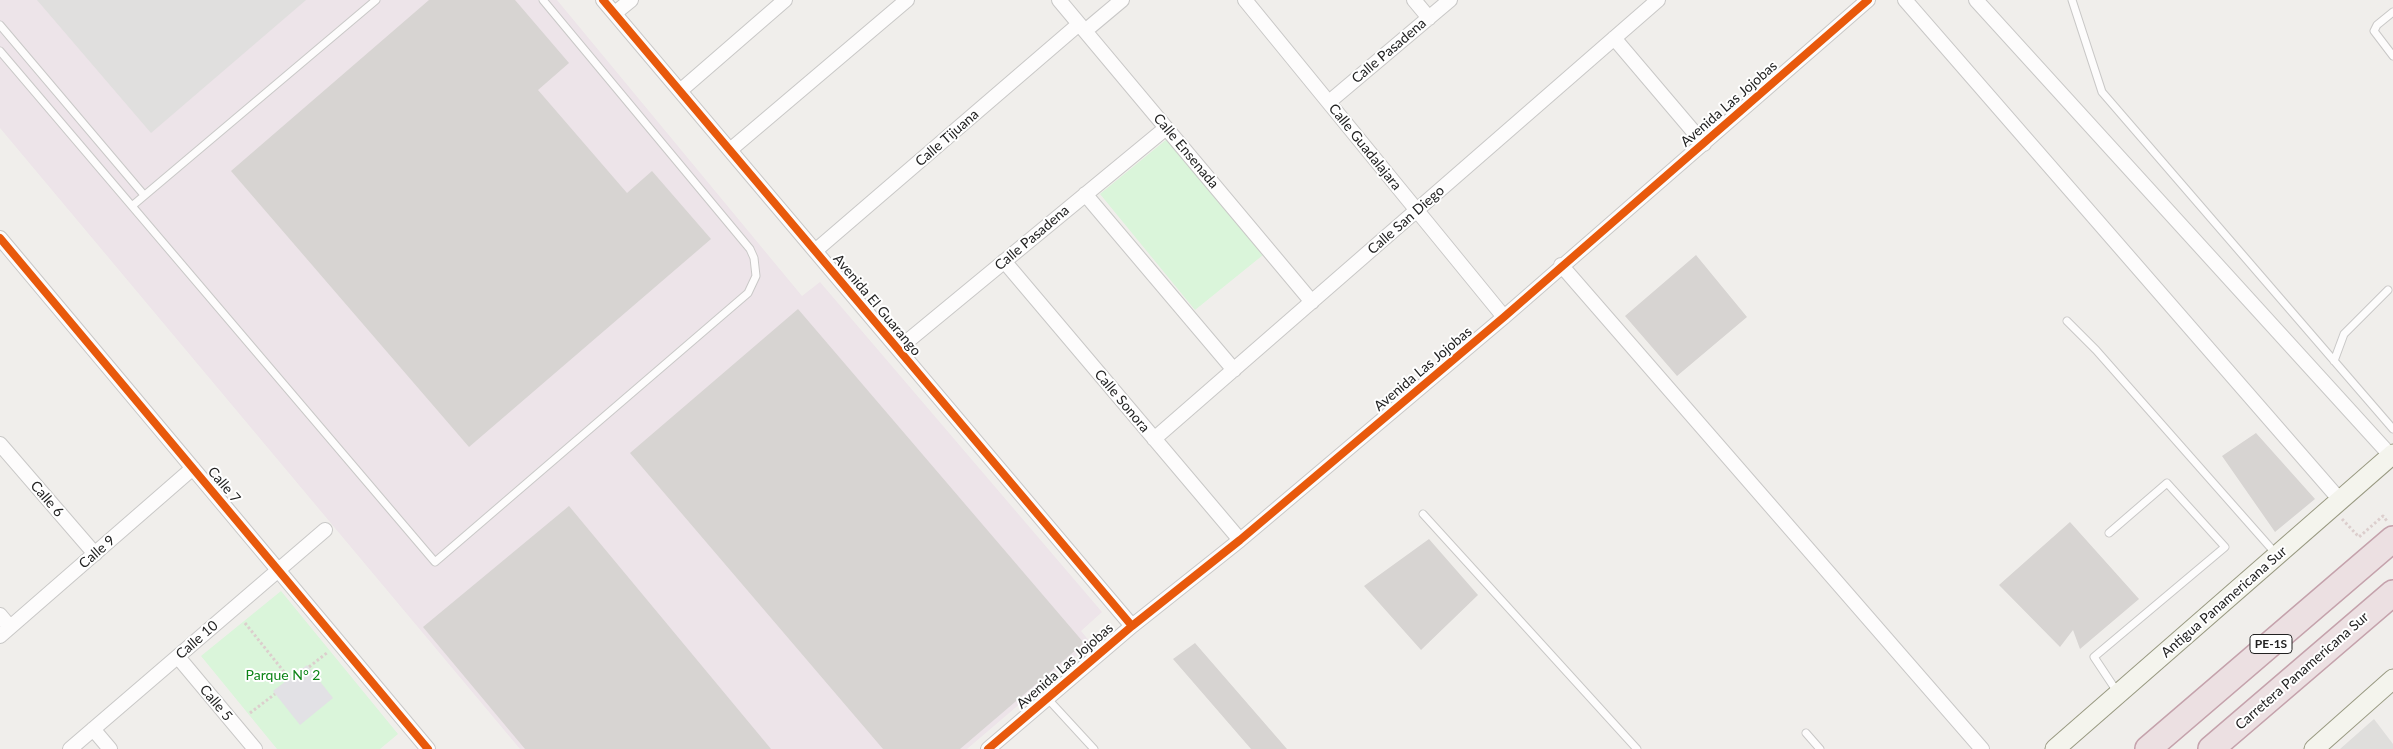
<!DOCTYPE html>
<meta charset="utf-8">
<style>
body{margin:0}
canvas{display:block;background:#f0eeeb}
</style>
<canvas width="2393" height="749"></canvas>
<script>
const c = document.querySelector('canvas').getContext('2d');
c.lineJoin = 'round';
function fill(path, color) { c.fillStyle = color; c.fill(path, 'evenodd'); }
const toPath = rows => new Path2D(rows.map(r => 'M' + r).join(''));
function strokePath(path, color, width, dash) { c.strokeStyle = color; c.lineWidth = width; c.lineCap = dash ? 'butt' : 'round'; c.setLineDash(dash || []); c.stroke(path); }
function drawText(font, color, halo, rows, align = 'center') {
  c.font = font + ' Lato,sans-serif'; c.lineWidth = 4; c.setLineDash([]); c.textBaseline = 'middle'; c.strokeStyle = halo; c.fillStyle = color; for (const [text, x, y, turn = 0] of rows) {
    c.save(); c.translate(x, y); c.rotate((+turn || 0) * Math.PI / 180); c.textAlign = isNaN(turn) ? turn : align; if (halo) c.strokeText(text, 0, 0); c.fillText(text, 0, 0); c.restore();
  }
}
const residential = toPath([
 [2374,719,2393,744,2393,749,2340,749]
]);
const industrial = toPath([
 [0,0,557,0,802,296,820,282,1102,612,1081,631,1091,643,967,749,520,749,0,128]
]);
const park = toPath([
 [1167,139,1263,255,1195,310,1100,194],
 [281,591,398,734,380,749,277,749,201,656]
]);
const parking = toPath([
 [37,0,306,0,151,133]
]);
const plaza = toPath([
 [307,665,333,698,300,725,273,691]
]);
const building = toPath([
 [429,0,515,0,569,63,538,90,627,193,652,171,711,239,469,447,231,171],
 [1696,255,1747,317,1677,376,1625,316],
 [798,309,1084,643,960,749,883,749,630,453],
 [2256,433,2315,499,2275,532,2222,456],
 [569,506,771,749,525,749,423,627],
 [2070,522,2139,599,2080,649,2073,630,2060,647,1999,585],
 [1429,539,1478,595,1421,650,1364,586],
 [1195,643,1287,749,1251,749,1173,659]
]);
const path = toPath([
 [2342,519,2359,537,2383,516,2387,521],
 [245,623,289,678],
 [309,667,328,652],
 [250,713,275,694]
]);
const service = toPath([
 [2072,0,2102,92,2393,429],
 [2393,12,2377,25,2374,31,2393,56],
 [0,25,144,195],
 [0,51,435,562,748,293,756,276,754,258,750,249,543,0],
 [132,206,376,0],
 [2067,321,2096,350,2277,555],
 [2334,361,2344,334,2388,290],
 [1423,514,1637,749],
 [2109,533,2167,483,2225,547,2094,657,2118,693],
 [1047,698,1094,749],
 [1806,733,1820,749]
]);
const minor = toPath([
 [603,0,1132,626],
 [1059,0,1312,302],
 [1245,0,1504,317],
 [1414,0,1429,18],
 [1905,0,2340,500],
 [1976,0,2391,456],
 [615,13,631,0],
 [1085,31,1122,0],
 [1614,38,1704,144],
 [680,91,785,0],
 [1329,102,1450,0],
 [730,150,907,0],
 [1085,194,1234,370],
 [0,238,428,749],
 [815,251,1079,24],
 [1004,261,1240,540],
 [1561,265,1982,749],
 [898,349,1166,128],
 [1154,439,1658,0],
 [0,444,95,554],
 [0,615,10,627],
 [0,636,193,468],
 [178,657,255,749],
 [93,729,110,749],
 [70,749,325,530],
 [988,749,1132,626,1240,540,1504,317,1868,0]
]);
const secondary = toPath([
 [2055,749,2393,454],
 [2314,749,2393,679]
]);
const motorway = toPath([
 [2148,749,2393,539],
 [2211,749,2393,593]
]);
const cycleway = toPath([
 [603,0,1132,626],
 [0,238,428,749],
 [988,749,1132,626,1240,540,1504,317,1868,0]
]);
const shields = [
 [2271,644,42]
];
const shieldNames = [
 ["PE-1S",2271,644]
];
const streetNames = [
 ["Calle Pasadena",1389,51,-40],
 ["Avenida Las Jojobas",1729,104,-41],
 ["Calle Tijuana",947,138,-41],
 ["Calle Guadalajara",1365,147,51],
 ["Calle Ensenada",1186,151,50],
 ["Calle San Diego",1406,220,-41],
 ["Calle Pasadena",1032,238,-40],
 ["Avenida El Guarango",877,305,50],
 ["Avenida Las Jojobas",1423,369,-40],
 ["Calle Sonora",1122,401,50],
 ["Calle 7",224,485,50],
 ["Calle 6",47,499,49],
 ["Calle 9",97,552,-41],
 ["Antigua Panamericana Sur",2224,602,-41],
 ["Calle 10",197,640,-41],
 ["Avenida Las Jojobas",1065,666,-41],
 ["Carretera Panamericana Sur",2302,671,-41],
 ["Calle 5",216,703,50]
];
const parkNames = [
 ["Parque N° 2",283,675]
];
fill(residential, '#dfdedc');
fill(industrial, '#ede4e9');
fill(park, '#daf5da');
fill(parking, '#e0dfde');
fill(plaza, '#e2e1e5');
fill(building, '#d7d4d2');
strokePath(service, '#c9c8c7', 9);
strokePath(minor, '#c9c8c7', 16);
strokePath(secondary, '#999a82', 21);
strokePath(motorway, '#c5a2ac', 28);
strokePath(path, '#dccecd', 3, [2.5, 2.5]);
strokePath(service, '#fdfcfc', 7);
strokePath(minor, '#fdfcfc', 14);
strokePath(secondary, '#f4f4ed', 19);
strokePath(motorway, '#ece0e2', 25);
strokePath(cycleway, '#e8590c', 8);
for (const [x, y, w] of shields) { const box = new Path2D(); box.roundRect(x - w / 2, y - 9.5, w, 19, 4); c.fillStyle = '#fff'; c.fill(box); strokePath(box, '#222', 1); }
drawText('bold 12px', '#222', null, shieldNames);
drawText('14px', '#222', '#fff', streetNames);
drawText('14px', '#0c8416', '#fff', parkNames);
</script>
